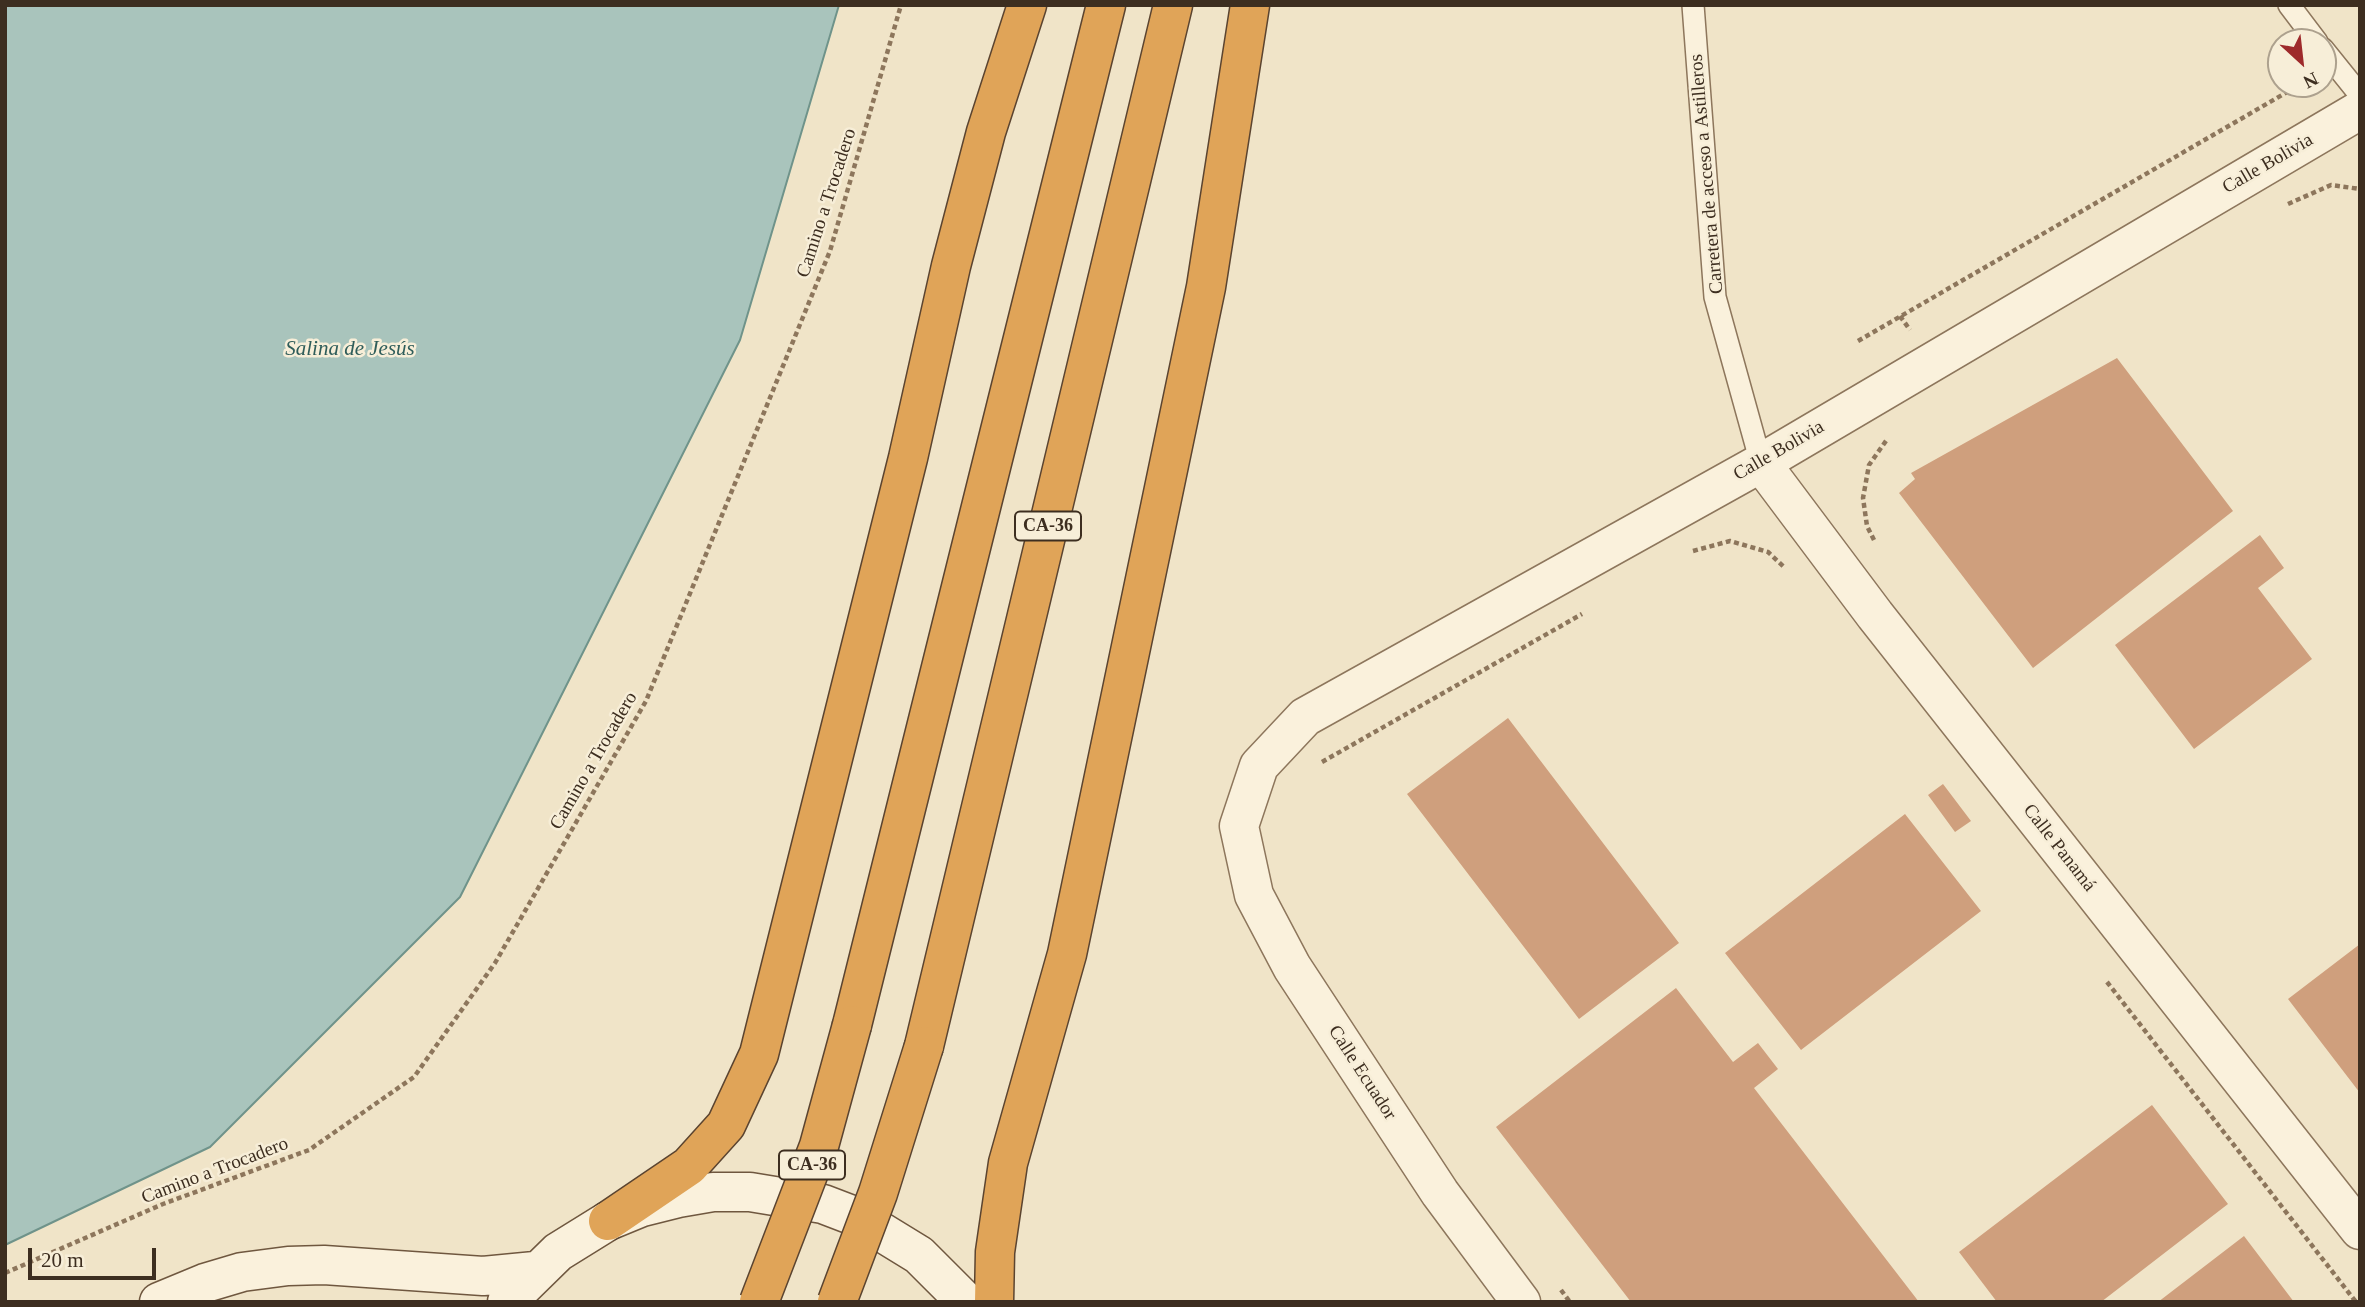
<!DOCTYPE html>
<meta charset="utf-8">
<style>
body{margin:0}
#map{position:relative;width:2365px;height:1307px;overflow:hidden;background:#f0e4c8;font-family:"Times New Roman",serif}
canvas{display:block}
.frame{position:absolute;inset:0;border:7px solid #3d2e20;pointer-events:none}
.north{position:absolute;left:2267px;top:28px;width:70px;height:70px;box-sizing:border-box;background:#f7eed8;border:2px solid #ada18e;border-radius:50%;rotate:153deg;font-size:19px;font-weight:700;line-height:28px;text-align:center;color:#3d2e20}
.north::after{content:'';display:block;margin:auto;width:24px;height:32px;background:#9e2a2b;clip-path:polygon(50% 0,100% 100%,50% 72%,0 100%)}
.scale{position:absolute;left:28px;top:1248px;width:128px;height:32px;box-sizing:border-box;border:4px solid #3d2e20;border-top:0;padding-left:9px;font-size:21px;line-height:24px;white-space:nowrap;color:#3d2e20;-webkit-text-stroke:5px #f7eed8;paint-order:stroke}
</style>
<div id="map">
<canvas width="2365" height="1307"></canvas>
<div class="frame"></div>
<div class="north">N</div>
<div class="scale">20 m</div>
</div>
<script>
const c = document.querySelector('canvas').getContext('2d');
c.lineJoin = 'round';
function fill(path, color) { c.fillStyle = color; c.fill(path, 'evenodd'); }
const toPath = rows => new Path2D(rows.map(r => 'M' + r).join(''));
function strokePath(path, color, width, dash) { c.strokeStyle = color; c.lineWidth = width; c.lineCap = dash ? 'butt' : 'round'; c.setLineDash(dash || []); c.stroke(path); }
function drawText(font, color, halo, rows, align = 'center') {
  c.font = font + ' "Times New Roman",serif'; c.lineWidth = 5; c.setLineDash([]); c.textBaseline = 'middle'; c.strokeStyle = halo; c.fillStyle = color; for (const [text, x, y, turn = 0] of rows) {
    c.save(); c.translate(x, y); c.rotate((+turn || 0) * Math.PI / 180); c.textAlign = isNaN(turn) ? turn : align; if (halo) c.strokeText(text, 0, 0); c.fillText(text, 0, 0); c.restore();
  }
}
const water = toPath([
 [5,5,839,5,740,340,460,897,210,1147,5,1245,5,5]
]);
const building = toPath([
 [2117,358,2233,511,2033,668,1899,493,1915,479,1911,473],
 [2260,535,2284,568,2258,588,2312,659,2194,749,2115,645],
 [1508,718,1679,943,1579,1019,1407,794],
 [1943,784,1971,821,1955,832,1928,795],
 [1905,814,1981,911,1801,1050,1725,953],
 [2360,944,2360,1093,2288,999],
 [1676,988,1733,1062,1758,1043,1778,1069,1754,1088,1919,1302,1631,1302,1496,1127],
 [2152,1105,2228,1204,2101,1302,1997,1302,1959,1252],
 [2244,1236,2294,1302,2158,1302]
]);
const path = toPath([
 [2288,204,2331,185,2360,189],
 [1900,316,1910,330],
 [1858,341,2301,84],
 [1874,540,1867,526,1863,498,1869,465,1888,438],
 [1693,551,1730,541,1768,552,1784,567],
 [1322,762,1582,614],
 [2107,982,2356,1302],
 [5,1273,163,1204,309,1150,414,1077,495,963,646,701,830,251,901,5],
 [1561,1290,1570,1302]
]);
const lane = toPath([
 [1693,5,1715,297,1761,463],
 [2289,5,2317,42],
 [2323,49,2360,95]
]);
const street = toPath([
 [1761,463,1875,615,2360,1230],
 [1521,1302,1440,1193,1292,967,1254,895,1239,826,1259,766,1305,717,1761,463,2360,110]
]);
const secondary = toPath([
 [159,1302,205,1283,242,1272,288,1266,324,1265,483,1276,535,1271],
 [507,1302,558,1252,608,1221,642,1207,678,1198,713,1192,750,1192,823,1204,857,1217,919,1255,966,1302]
]);
const highway = toPath([
 [852,1025,1106,5],
 [924,1046,1173,5],
 [608,1221,689,1166,726,1125,759,1054,908,458,951,266,986,132,1027,5],
 [994,1302,995,1252,1008,1163,1067,954,1206,287,1250,5]
]);
const highwayBridge = toPath([
 [759,1302,819,1146,852,1025],
 [837,1302,878,1193,924,1046]
]);
const shields = [
 [1048,526,66],
 [812,1165,66]
];
const shieldNames = [
 ["CA-36",1048,526],
 ["CA-36",812,1165]
];
const streetNames = [
 ["Calle Bolivia",2268,164,-30],
 ["Carretera de acceso a Astilleros",1707,174,-95],
 ["Camino a Trocadero",827,203,-72],
 ["Calle Bolivia",1779,451,-30],
 ["Camino a Trocadero",594,761,-60],
 ["Calle Panamá",2059,848,52],
 ["Calle Ecuador",1362,1073,57],
 ["Camino a Trocadero",215,1171,-21]
];
const waterNames = [
 ["Salina de Jesús",350,349]
];
fill(water, '#a9c4bc');
strokePath(water, '#6f938a', 2);
fill(building, '#cf9f7d');
strokePath(lane, '#8d765c', 24);
strokePath(street, '#8d765c', 41);
strokePath(secondary, '#6f573f', 41);
strokePath(highway, '#5b4430', 41);
strokePath(path, '#8d765c', 4.5, [5, 3.5]);
strokePath(lane, '#faf1dc', 21);
strokePath(street, '#faf1dc', 38);
strokePath(secondary, '#faf1dc', 38);
strokePath(highway, '#e0a458', 38);
strokePath(highwayBridge, '#5b4430', 41, []);
strokePath(highwayBridge, '#e0a458', 38);
for (const [x, y, w] of shields) { const box = new Path2D(); box.roundRect(x - w / 2, y - 14.5, w, 29, 5); c.fillStyle = '#f7eed8'; c.fill(box); strokePath(box, '#3d2e20', 2); }
drawText('bold 18px', '#3d2e20', null, shieldNames);
drawText('19px', '#3d2e20', '#f7eed8', streetNames);
drawText('italic 21px', '#2f5d5a', '#f7eed8', waterNames);
</script>
